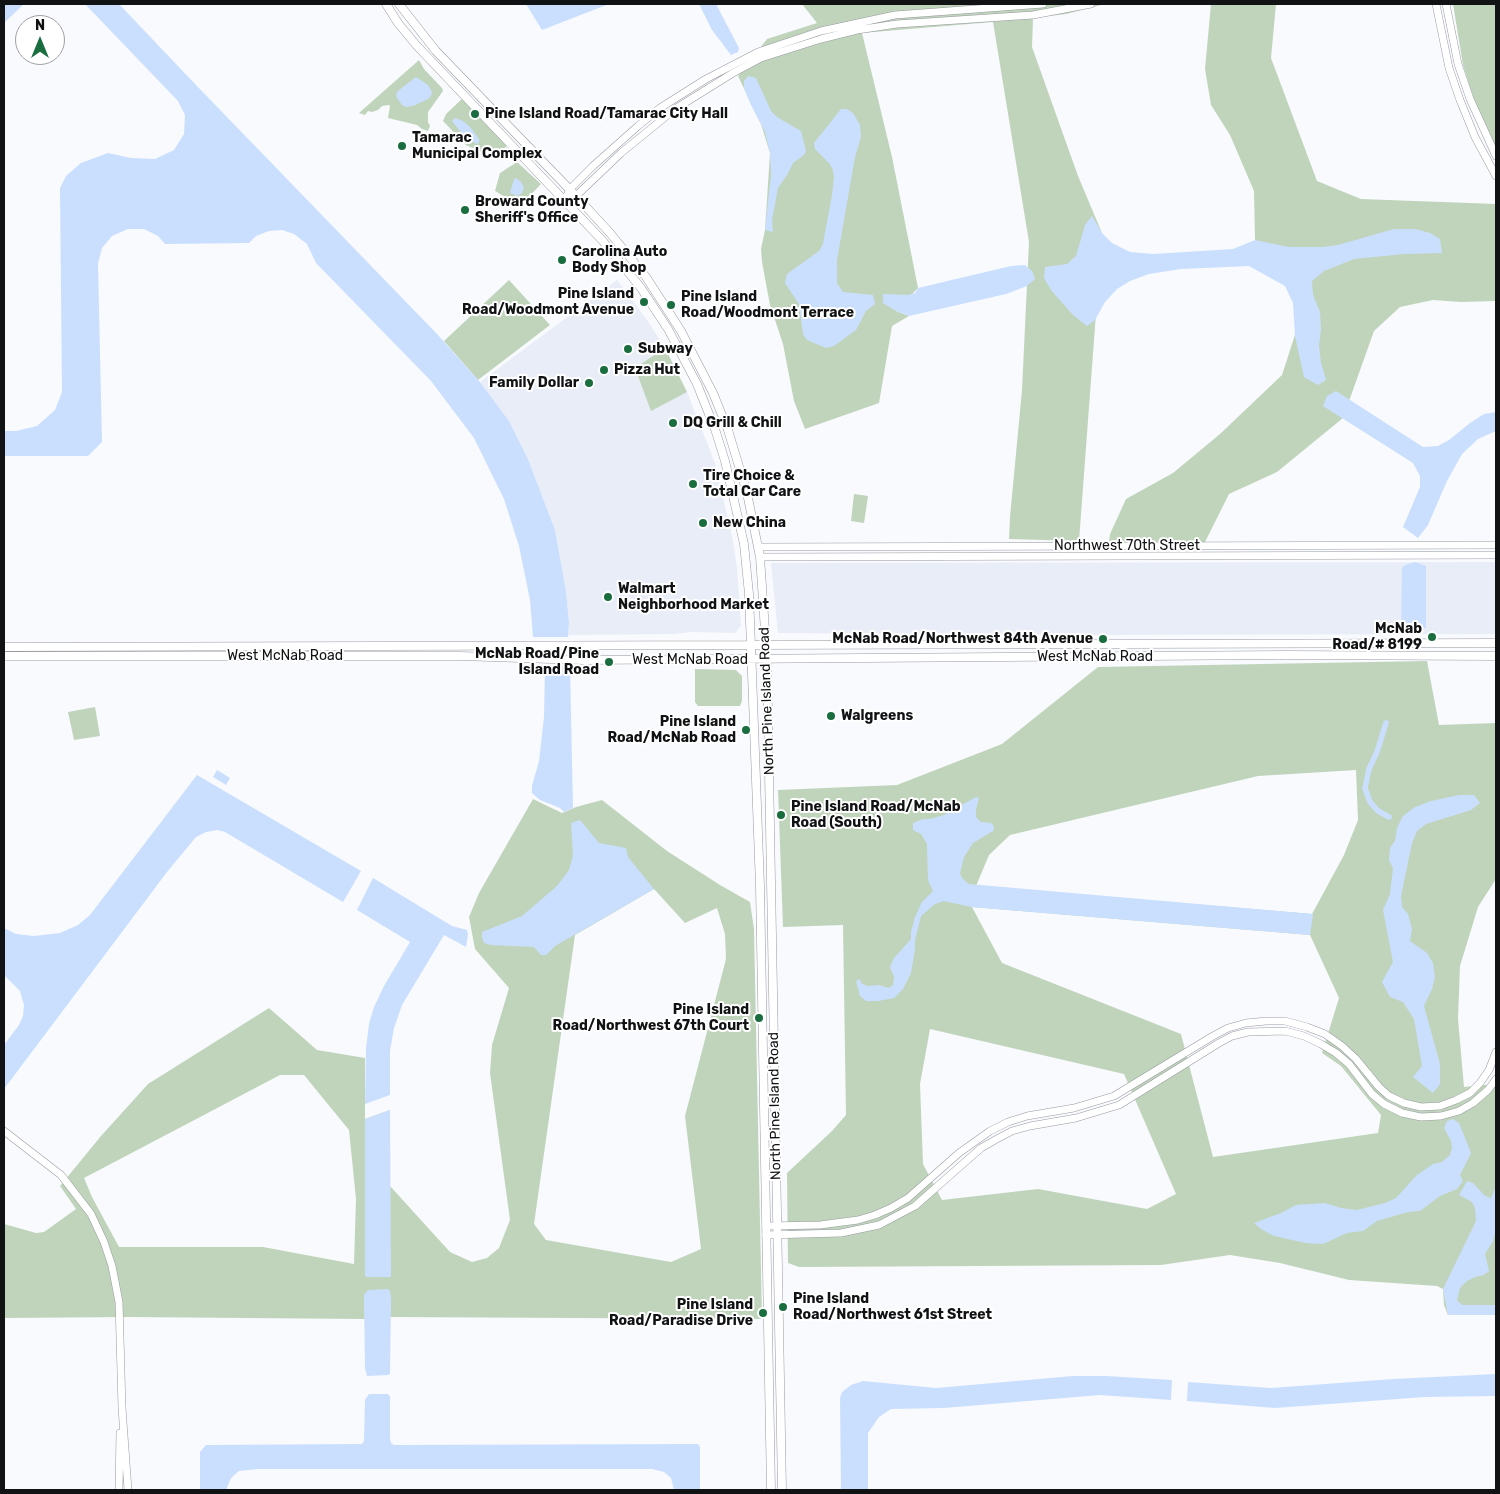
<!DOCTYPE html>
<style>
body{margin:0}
#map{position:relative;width:1500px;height:1494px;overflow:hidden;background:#f8fafe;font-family:Rubik,sans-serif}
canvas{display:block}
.frame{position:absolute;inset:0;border:5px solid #111214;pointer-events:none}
.north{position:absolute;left:15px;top:15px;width:50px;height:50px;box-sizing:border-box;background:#fff;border:1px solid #a0a0a1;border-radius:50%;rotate:0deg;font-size:14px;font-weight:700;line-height:20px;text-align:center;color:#111214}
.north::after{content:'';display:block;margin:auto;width:18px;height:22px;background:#196d3f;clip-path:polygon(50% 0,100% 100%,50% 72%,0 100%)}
</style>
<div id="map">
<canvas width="1500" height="1494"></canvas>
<div class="frame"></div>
<div class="north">N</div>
</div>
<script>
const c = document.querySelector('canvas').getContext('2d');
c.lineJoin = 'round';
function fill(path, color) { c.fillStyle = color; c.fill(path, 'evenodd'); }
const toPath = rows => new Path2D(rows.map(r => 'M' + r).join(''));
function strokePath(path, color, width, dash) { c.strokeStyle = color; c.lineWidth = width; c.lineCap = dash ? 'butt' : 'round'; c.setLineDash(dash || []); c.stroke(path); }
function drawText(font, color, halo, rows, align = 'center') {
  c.font = font + ' Rubik,sans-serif'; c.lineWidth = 4; c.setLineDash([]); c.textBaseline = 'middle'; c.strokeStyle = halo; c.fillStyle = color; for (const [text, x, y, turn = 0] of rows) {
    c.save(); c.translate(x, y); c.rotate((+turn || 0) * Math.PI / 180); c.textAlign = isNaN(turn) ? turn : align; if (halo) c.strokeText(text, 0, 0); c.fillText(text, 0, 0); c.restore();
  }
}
const built = toPath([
 [617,280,647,320,665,348,687,392,715,463,733,541,737,568,741,626,735,633,691,632,674,634,568,635,569,622,566,591,555,530,528,459,509,421,480,382],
 [1496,562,1496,634,1071,635,778,633,771,563]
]);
const green = toPath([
 [802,4,1105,4,1066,14,1033,18,1032,47,1078,176,1102,233,1079,541,1009,539,1010,517,1022,390,1029,242,993,22,862,33,892,157,918,288,896,311,909,316,892,326,879,403,805,429,794,401,783,344,770,305,762,262,761,249,765,230,770,153,761,124,738,76,767,39,817,23],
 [1211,4,1276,4,1271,58,1317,181,1361,199,1496,204,1496,301,1461,302,1433,300,1400,307,1374,331,1343,418,1277,472,1229,494,1205,542,1109,543,1110,534,1126,499,1173,473,1220,434,1282,375,1312,282,1255,240,1254,191,1230,135,1211,105,1205,69],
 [1453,4,1496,4,1496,149,1478,112,1463,65],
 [419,60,424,69,442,88,443,91,428,112,428,122,430,126,428,131,422,129,417,125,388,118,390,106,389,105,382,106,378,110,372,112,368,111,365,115,359,113],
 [464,97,508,144,496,159,466,145,443,121,446,114],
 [517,162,541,184,520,206,495,191,500,173],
 [509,280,550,325,478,380,444,341],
 [665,348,687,392,651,411,635,368],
 [854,494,868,496,864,523,851,521],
 [1427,661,1439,725,1496,723,1496,879,1478,907,1460,966,1458,1019,1464,1087,1496,1084,1496,1315,1448,1315,1444,1305,1443,1289,1437,1286,1349,1280,1280,1263,1230,1255,1161,1265,799,1267,788,1263,787,1173,832,1131,846,1115,843,925,783,927,778,790,897,785,1002,744,1098,667],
 [1356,770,1358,820,1344,855,1312,914,976,886,989,855,1010,835,1258,776],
 [972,907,1310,935,1339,998,1322,1053,1341,1066,1381,1115,1378,1133,1213,1157,1181,1034,1002,963],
 [930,1029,1124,1074,1176,1194,1147,1209,1038,1189,942,1200,923,1164,920,1084],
 [695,669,736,670,742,676,742,701,740,706,698,706,695,702],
 [95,707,100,736,74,740,68,712],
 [533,799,562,813,576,807,602,800,667,851,720,885,750,902,754,929,762,1319,390,1317,391,1299,364,1295,365,1319,129,1317,4,1318,4,1224,36,1233,44,1232,76,1209,60,1186,101,1136,148,1084,269,1008,317,1050,365,1058,365,1119,390,1110,390,1186,450,1252,472,1262,487,1258,499,1248,510,1220,490,1073,492,1045,509,988,475,949,469,917,479,893],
 [654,889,685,923,717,908,725,934,726,959,685,1116,701,1249,671,1262,546,1240,534,1224,575,935],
 [280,1075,304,1075,349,1130,356,1199,354,1264,263,1247,119,1247,92,1197,84,1178]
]);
const water = toPath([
 [4,4,24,4,4,23],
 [85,4,119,4,195,84,437,334,480,382,509,421,528,459,555,530,566,591,569,622,568,637,533,637,530,600,519,546,504,499,474,438,431,381,316,263,307,244,294,234,282,230,269,231,256,236,249,243,165,244,158,236,144,229,128,229,112,236,102,248,98,263,102,442,88,456,4,456,4,431,16,431,37,426,55,410,62,392,60,188,66,176,81,163,108,153,131,158,155,159,174,150,184,134,185,115,178,101],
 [526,4,609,4,542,30],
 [699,4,716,4,739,48,738,52,731,55,712,30],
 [748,76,756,78,771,111,777,117,801,131,806,151,804,155,793,163,787,175,778,188,772,220,773,232,765,230,771,175,770,153,765,132,751,105,744,88,744,81],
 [416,77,428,85,432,92,431,96,428,99,413,106,406,107,402,105,397,98,396,94,399,90],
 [841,109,847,109,853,113,860,125,861,137,855,157,837,260,837,283,843,292,873,295,875,304,866,311,856,330,834,346,826,348,807,340,803,334,799,304,785,283,787,274,819,251,823,244,832,195,834,177,833,170,829,163,815,149,814,143],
 [455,118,463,121,470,127,479,139,479,142,477,144,471,141,459,130,452,121],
 [516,178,521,182,524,188,522,193,518,196,510,193,514,179],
 [1092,216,1102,233,1112,243,1130,252,1153,254,1233,249,1255,240,1289,247,1323,247,1338,245,1394,229,1415,229,1430,233,1440,239,1442,253,1404,254,1354,259,1324,271,1312,281,1313,295,1320,312,1321,329,1319,346,1321,363,1326,380,1318,385,1304,377,1295,336,1293,303,1285,286,1249,266,1181,269,1149,274,1130,281,1117,289,1105,302,1095,320,1087,326,1072,314,1051,290,1044,278,1045,267,1067,264,1076,256,1085,225],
 [1025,265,1032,271,1035,279,1027,286,1006,294,909,316,896,311,883,303,883,294,908,295,915,293,918,288,1011,266],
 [1336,391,1423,447,1438,446,1449,440,1470,423,1484,414,1496,412,1496,431,1478,439,1462,454,1447,481,1428,525,1418,538,1403,527,1420,487,1420,476,1413,463,1323,406,1327,396],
 [1415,562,1426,566,1426,628,1401,628,1402,568,1405,565],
 [545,666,570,666,573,808,564,812,560,808,540,800,532,793,532,786,539,761,544,717],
 [217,770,230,778,226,785,213,777],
 [197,775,361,871,343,902,225,832,217,830,206,832,196,837,167,872,4,1089,4,1045,19,1025,23,1016,24,1005,20,991,4,975,4,928,16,934,34,936,60,933,78,925,90,915],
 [1459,795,1474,795,1480,803,1471,810,1426,824,1417,831,1412,843,1401,896,1402,907,1408,914,1412,929,1410,941,1427,953,1433,963,1435,977,1432,989,1424,1006,1440,1064,1440,1084,1433,1093,1413,1077,1422,1066,1414,1019,1403,1002,1390,997,1382,982,1393,962,1383,910,1390,894,1393,868,1389,860,1390,848,1395,841,1397,828,1403,816,1415,807,1431,801],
 [976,797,979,798,976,810,976,817,981,822,991,823,994,826,993,831,973,843,964,857,960,873,962,878,969,884,1313,914,1310,935,971,907,944,901,935,904,921,916,915,940,915,950,911,973,903,989,894,998,878,1001,866,1001,860,996,856,981,860,979,861,983,867,986,879,985,889,988,893,985,894,977,890,967,894,958,911,939,911,932,915,917,922,902,933,891,928,880,927,844,921,834,913,830,913,823,923,819,930,819,944,815],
 [580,820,599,843,626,848,628,857,654,889,555,946,546,955,541,955,534,947,491,945,484,943,482,937,482,932,522,916,557,886,569,870,573,855,571,823],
 [373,878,452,926,467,930,468,934,466,947,444,935,402,1005,394,1028,390,1051,390,1095,365,1104,366,1048,369,1024,374,1007,384,986,410,942,357,910],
 [390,1110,391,1277,367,1277,365,1276,365,1119],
 [1453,1119,1459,1123,1471,1153,1460,1175,1463,1181,1457,1189,1440,1196,1420,1211,1408,1212,1377,1221,1363,1231,1347,1233,1323,1244,1306,1243,1274,1236,1261,1229,1254,1223,1281,1213,1296,1205,1325,1203,1341,1208,1357,1210,1385,1203,1396,1198,1417,1175,1433,1164,1442,1162,1450,1155,1452,1148,1451,1141,1444,1128,1447,1121],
 [1467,1181,1473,1183,1485,1196,1491,1198,1496,1186,1496,1229,1493,1241,1485,1254,1489,1271,1484,1275,1475,1277,1467,1281,1460,1288,1457,1300,1462,1305,1496,1305,1496,1315,1448,1315,1443,1289,1476,1221,1475,1208,1472,1202,1459,1195],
 [388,1289,390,1291,391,1299,390,1374,388,1375,367,1376,365,1369,364,1295,368,1290],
 [1496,1374,1496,1396,1425,1397,1275,1408,1187,1401,1188,1382,1271,1388,1393,1379],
 [1073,1376,1106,1376,1172,1380,1171,1400,1100,1395,944,1408,891,1409,879,1417,868,1433,868,1490,841,1490,840,1398,842,1392,851,1385,863,1381,936,1388],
 [369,1394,388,1394,390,1397,390,1438,391,1443,394,1445,698,1444,700,1447,700,1490,674,1490,671,1478,664,1472,652,1469,259,1469,239,1471,231,1478,226,1490,200,1490,200,1452,206,1445,362,1444,364,1441,365,1400]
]);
const canal = toPath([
 [1386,723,1377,752,1369,769,1365,788,1370,802,1378,811,1389,817]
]);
const tertiary = toPath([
 [1436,4,1449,68,1460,100,1475,137,1496,176],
 [1446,4,1458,64,1470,99,1496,156],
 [565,200,576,196,621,153,675,109,733,73,761,58,821,39,857,30,897,24,1033,15,1091,4],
 [565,200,570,189,593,166,638,126,660,108,706,79,758,52,821,31,895,15,1043,4],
 [759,547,1496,545],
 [760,557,1496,555],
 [4,1131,61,1175,91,1214,104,1242,112,1266,119,1302,122,1408,128,1490],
 [766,1226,820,1225,858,1220,875,1215,891,1208,908,1198,959,1153,990,1131,1008,1122,1027,1116,1074,1108,1114,1096,1213,1036,1228,1028,1246,1023,1266,1021,1285,1021,1307,1027,1325,1034,1342,1046,1356,1059,1379,1087,1389,1096,1404,1103,1421,1107,1440,1106,1456,1100,1470,1093,1480,1083,1489,1070,1496,1052],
 [766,1235,841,1233,879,1225,915,1206,981,1148,995,1140,1012,1131,1030,1126,1076,1118,1119,1105,1219,1043,1232,1036,1248,1032,1285,1031,1304,1036,1321,1044,1336,1053,1349,1064,1372,1094,1384,1104,1402,1113,1421,1117,1441,1116,1459,1111,1473,1103,1488,1090,1496,1079],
 [119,1490,120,1433]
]);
const secondary = toPath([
 [386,4,398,23,417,46,602,240,641,288,668,329,697,384,715,429,725,461,744,544,749,594,760,886,771,1490],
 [399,4,436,51,576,196,610,233,646,277,681,331,713,393,728,430,747,493,760,557,767,660,782,1490],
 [4,647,1496,643],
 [4,656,460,656,583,660,1284,655,1496,656]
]);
const markers = [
 [475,114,5,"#196d3f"],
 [402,146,5,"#196d3f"],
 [465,210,5,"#196d3f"],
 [562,260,5,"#196d3f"],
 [644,302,5,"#196d3f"],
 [671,305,5,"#196d3f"],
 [628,349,5,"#196d3f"],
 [604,370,5,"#196d3f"],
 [589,383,5,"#196d3f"],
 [673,423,5,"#196d3f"],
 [693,484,5,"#196d3f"],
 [703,523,5,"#196d3f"],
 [608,597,5,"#196d3f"],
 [1432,637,5,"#196d3f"],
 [1103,639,5,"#196d3f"],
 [609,662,5,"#196d3f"],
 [831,716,5,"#196d3f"],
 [746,730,5,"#196d3f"],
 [781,815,5,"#196d3f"],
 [759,1018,5,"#196d3f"],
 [783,1307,5,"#196d3f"],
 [763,1313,5,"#196d3f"]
];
const poiNames = [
 ["Pine Island Road/Tamarac City Hall",485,114],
 ["Tamarac",412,138],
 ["Municipal Complex",412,154],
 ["Broward County",475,202],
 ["Sheriff's Office",475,218],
 ["Carolina Auto",572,252],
 ["Body Shop",572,268],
 ["Pine Island",634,294,"right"],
 ["Road/Woodmont Avenue",634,310,"right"],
 ["Pine Island",681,297],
 ["Road/Woodmont Terrace",681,313],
 ["Subway",638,349],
 ["Pizza Hut",614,370],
 ["Family Dollar",579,383,"right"],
 ["DQ Grill & Chill",683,423],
 ["Tire Choice &",703,476],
 ["Total Car Care",703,492],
 ["New China",713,523],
 ["Walmart",618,589],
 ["Neighborhood Market",618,605],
 ["McNab",1422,629,"right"],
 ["Road/# 8199",1422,645,"right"],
 ["McNab Road/Northwest 84th Avenue",1093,639,"right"],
 ["McNab Road/Pine",599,654,"right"],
 ["Island Road",599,670,"right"],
 ["Walgreens",841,716],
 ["Pine Island",736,722,"right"],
 ["Road/McNab Road",736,738,"right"],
 ["Pine Island Road/McNab",791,807],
 ["Road (South)",791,823],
 ["Pine Island",749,1010,"right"],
 ["Road/Northwest 67th Court",749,1026,"right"],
 ["Pine Island",793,1299],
 ["Road/Northwest 61st Street",793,1315],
 ["Pine Island",753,1305,"right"],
 ["Road/Paradise Drive",753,1321,"right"]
];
const streetNames = [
 ["Northwest 70th Street",1127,546],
 ["West McNab Road",285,656],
 ["West McNab Road",1095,657],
 ["West McNab Road",690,660],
 ["North Pine Island Road",767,701,-92],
 ["North Pine Island Road",775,1106,-91]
];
fill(built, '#e8edf7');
fill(green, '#c0d4bb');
fill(water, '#cadffe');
strokePath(canal, '#cadffe', 5.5);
strokePath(tertiary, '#979aa0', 8);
strokePath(secondary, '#979aa0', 9);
strokePath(tertiary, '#fff', 7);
strokePath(secondary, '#fff', 8);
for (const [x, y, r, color] of markers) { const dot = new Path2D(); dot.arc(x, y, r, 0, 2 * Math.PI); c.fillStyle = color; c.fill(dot); strokePath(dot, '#fff', 2); }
drawText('bold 14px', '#111214', '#fff', poiNames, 'left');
drawText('14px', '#111214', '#fff', streetNames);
</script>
